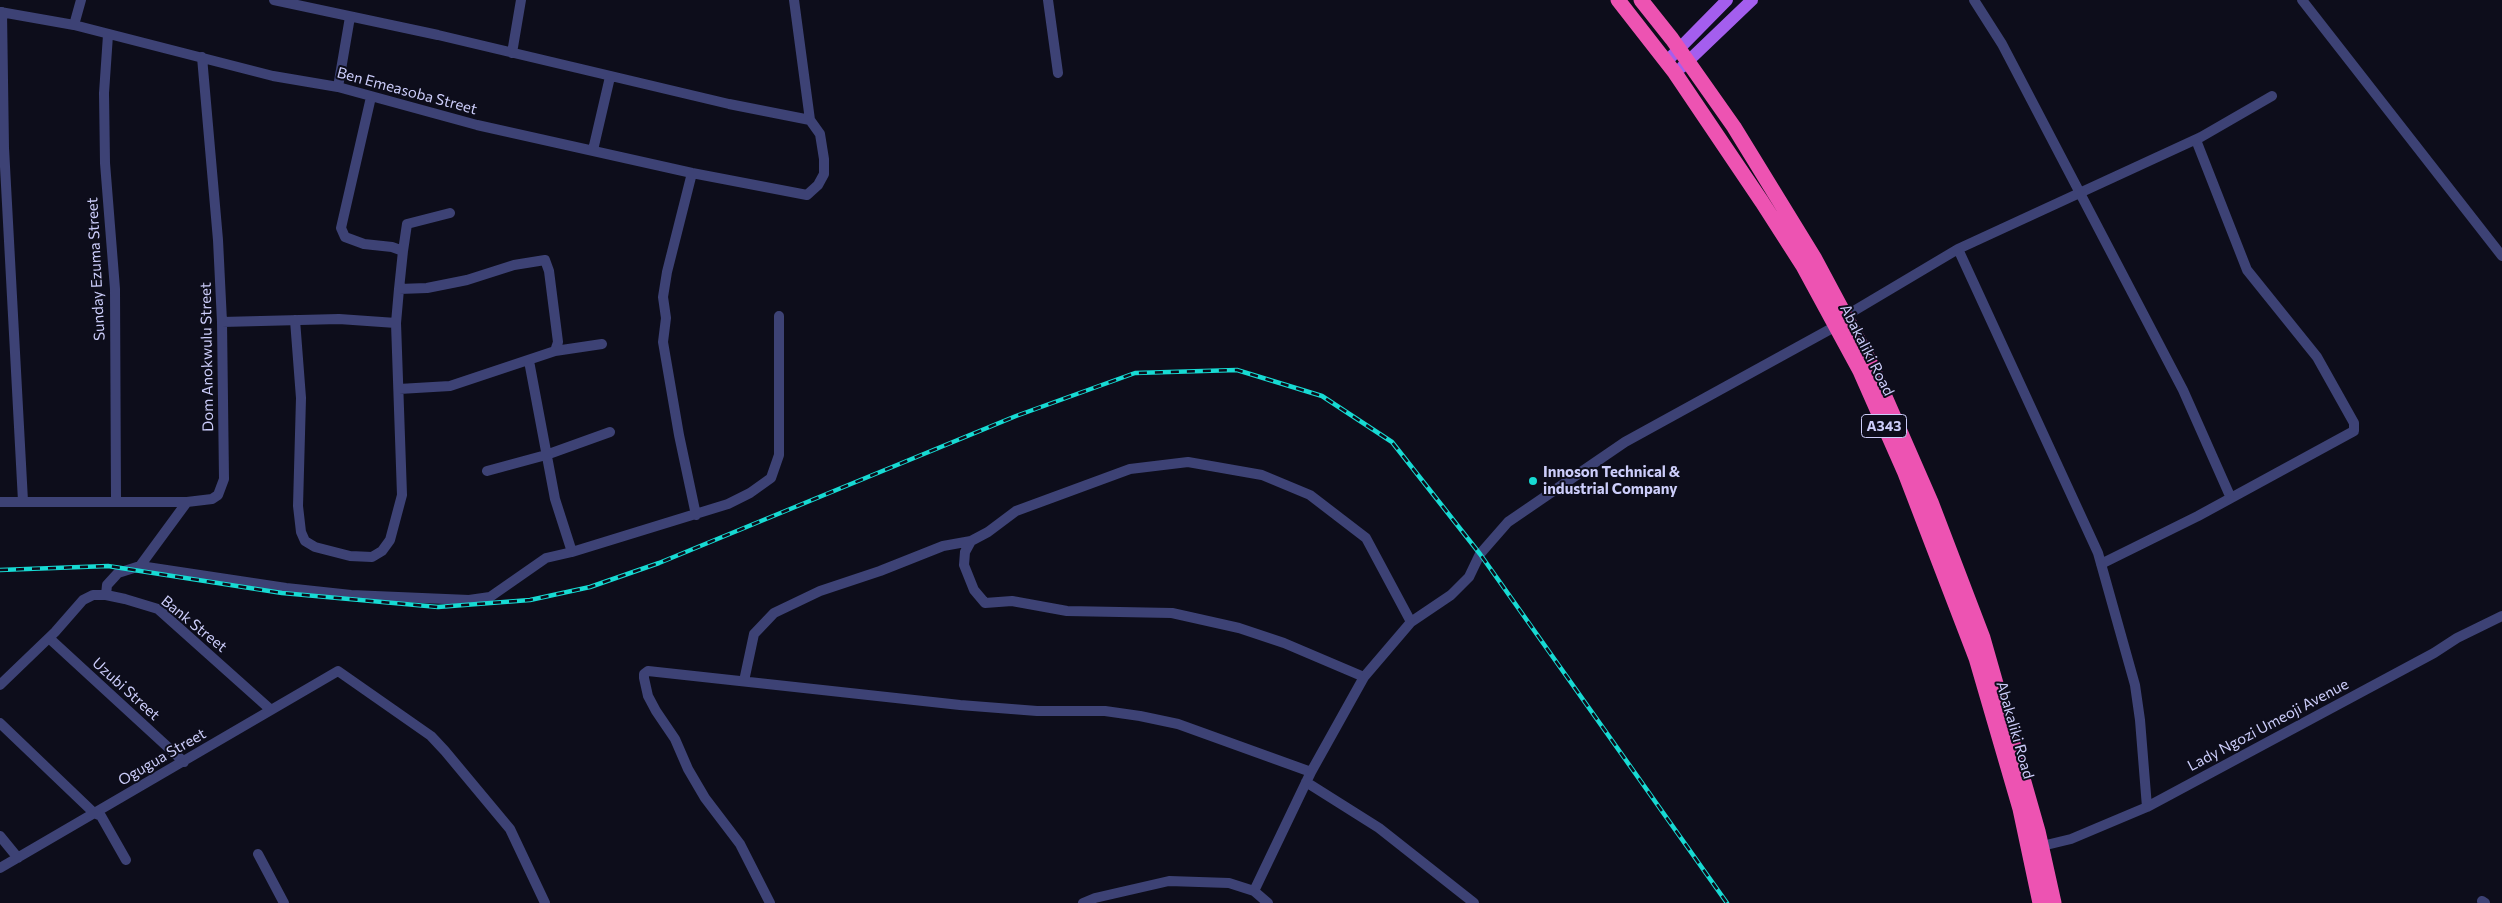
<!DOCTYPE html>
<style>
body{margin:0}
canvas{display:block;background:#0d0d1b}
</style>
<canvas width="2502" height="903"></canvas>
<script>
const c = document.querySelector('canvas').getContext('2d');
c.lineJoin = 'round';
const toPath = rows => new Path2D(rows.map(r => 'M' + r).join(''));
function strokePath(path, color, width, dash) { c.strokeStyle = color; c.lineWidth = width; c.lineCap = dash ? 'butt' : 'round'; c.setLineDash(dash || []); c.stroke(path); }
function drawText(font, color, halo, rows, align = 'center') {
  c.font = font + ' Commissioner,sans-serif'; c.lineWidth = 4; c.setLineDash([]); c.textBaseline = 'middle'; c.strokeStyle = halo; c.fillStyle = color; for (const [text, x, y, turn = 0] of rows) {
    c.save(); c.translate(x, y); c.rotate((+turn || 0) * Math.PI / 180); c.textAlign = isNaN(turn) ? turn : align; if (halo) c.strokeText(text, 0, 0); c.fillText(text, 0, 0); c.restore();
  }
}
const minor = toPath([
 [274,0,438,35,729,104,810,120],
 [1048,0,1058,73],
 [1974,0,2002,44,2183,390,2230,496],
 [2302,0,2502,256],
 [0,12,74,25,273,76,338,87,477,125,692,173,807,195,818,185,824,174,824,159,820,134,810,120,794,0],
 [2,12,4,148,23,501],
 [74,25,81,0],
 [108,35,104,93,105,163,115,289,116,501],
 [512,53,521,0],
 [338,87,350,17],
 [371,97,341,228,345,237,364,244,392,247,403,251,399,289,427,288,467,280,514,265,545,260,549,271,558,342,555,351],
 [593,150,610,77],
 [692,173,667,272,663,297,666,318,663,342,679,435,696,515],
 [1958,249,2098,553,2135,685,2140,720,2147,807],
 [403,251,407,224,450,213],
 [1847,315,1958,249,2201,137,2272,96],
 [295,320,301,398,298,506,301,532,305,541,315,547,350,556,372,557,382,551,390,540,402,495,396,323,399,289],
 [222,322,339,319,396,323],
 [529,361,555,499,572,552],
 [399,389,450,386,555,351,602,344],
 [487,471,546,455,610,432],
 [0,502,187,502,212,499,218,495,224,479,222,322,218,240,202,57],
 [971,541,965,552,964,565,974,590,985,603,1012,601,1067,611,1172,613,1239,628,1284,643,1364,677],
 [2101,564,2198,516,2354,431,2354,423,2317,357,2247,270,2196,140],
 [140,566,286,588,351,595,469,600,490,597,546,558,572,552,728,504,750,493,771,478,779,455,779,316],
 [106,595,107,585,118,573,140,566,187,502],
 [49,638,184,762],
 [744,681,754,634,774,613,820,591,880,571,943,546,971,541,988,532,1016,511,1130,469,1188,462,1262,475,1310,495,1366,538,1411,622],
 [0,685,55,632,83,600,93,595,106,595,125,599,158,609,271,710],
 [0,723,94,813,101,816,126,860],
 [1306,782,1379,828,1474,903],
 [0,836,18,858],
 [2042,846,2071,839,2147,807,2434,653,2457,638,2502,616],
 [258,854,284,903],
 [0,868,338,671,431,736,445,751,510,829,545,903],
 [1254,891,1311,772,1364,677,1411,622,1451,595,1469,577,1480,554,1508,522,1625,442,1836,326],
 [2482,901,2485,903],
 [770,903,740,844,705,798,688,769,675,739,656,711,648,696,644,678,644,674,648,671,960,705,1037,711,1105,711,1140,716,1178,724,1311,772],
 [1083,903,1095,898,1169,881,1229,883,1254,891,1268,903]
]);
const major = toPath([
 [1666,62,1727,0],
 [1682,67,1752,0]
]);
const highway = toPath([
 [1618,0,1675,73,1762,202,1803,266,1860,371,1905,473,1976,658,2020,809,2040,903],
 [1641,0,1672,39,1734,127,1815,259,1869,360,1931,502,1983,638,2038,831,2054,903]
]);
const rail = toPath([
 [0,570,108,566,282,593,438,607,530,600,590,587,659,563,1016,416,1135,373,1237,370,1322,396,1392,442,1480,554,1727,903]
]);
const markers = [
 [1533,481,5,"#17dad3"]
];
const shields = [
 [1884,426,45]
];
const shieldNames = [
 ["A343",1884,426]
];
const streetNames = [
 ["Ben Emeasoba Street",407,91,15],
 ["Sunday Ezuma Street",96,269,-93],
 ["Abakaliki Road",1867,350,63],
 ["Dom Anokwulu Street",207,357,-91],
 ["Bank Street",194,624,39],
 ["Uzubi Street",126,689,42],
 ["Lady Ngozi Umeoji Avenue",2268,725,-28],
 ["Abakaliki Road",2015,730,74],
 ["Ogugua Street",162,757,-30]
];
const poiNames = [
 ["Innoson Technical &",1543,472],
 ["industrial Company",1543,489]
];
strokePath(minor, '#3d4275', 10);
strokePath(major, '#a45eee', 12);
strokePath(highway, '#ed53b2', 15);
strokePath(rail, '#17dad3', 4.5);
strokePath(rail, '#0d0d1b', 2.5, [8]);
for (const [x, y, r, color] of markers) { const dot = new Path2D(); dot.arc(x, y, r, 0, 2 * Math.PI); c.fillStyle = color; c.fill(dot); strokePath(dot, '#0d0d1b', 2); }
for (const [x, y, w] of shields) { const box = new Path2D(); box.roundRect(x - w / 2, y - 11.5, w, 23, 4); c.fillStyle = '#0d0d1b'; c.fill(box); strokePath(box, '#cccdfa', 1); }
drawText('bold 14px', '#cccdfa', null, shieldNames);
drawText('15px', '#cccdfa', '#0d0d1b', streetNames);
drawText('bold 15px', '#cccdfa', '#0d0d1b', poiNames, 'left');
</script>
